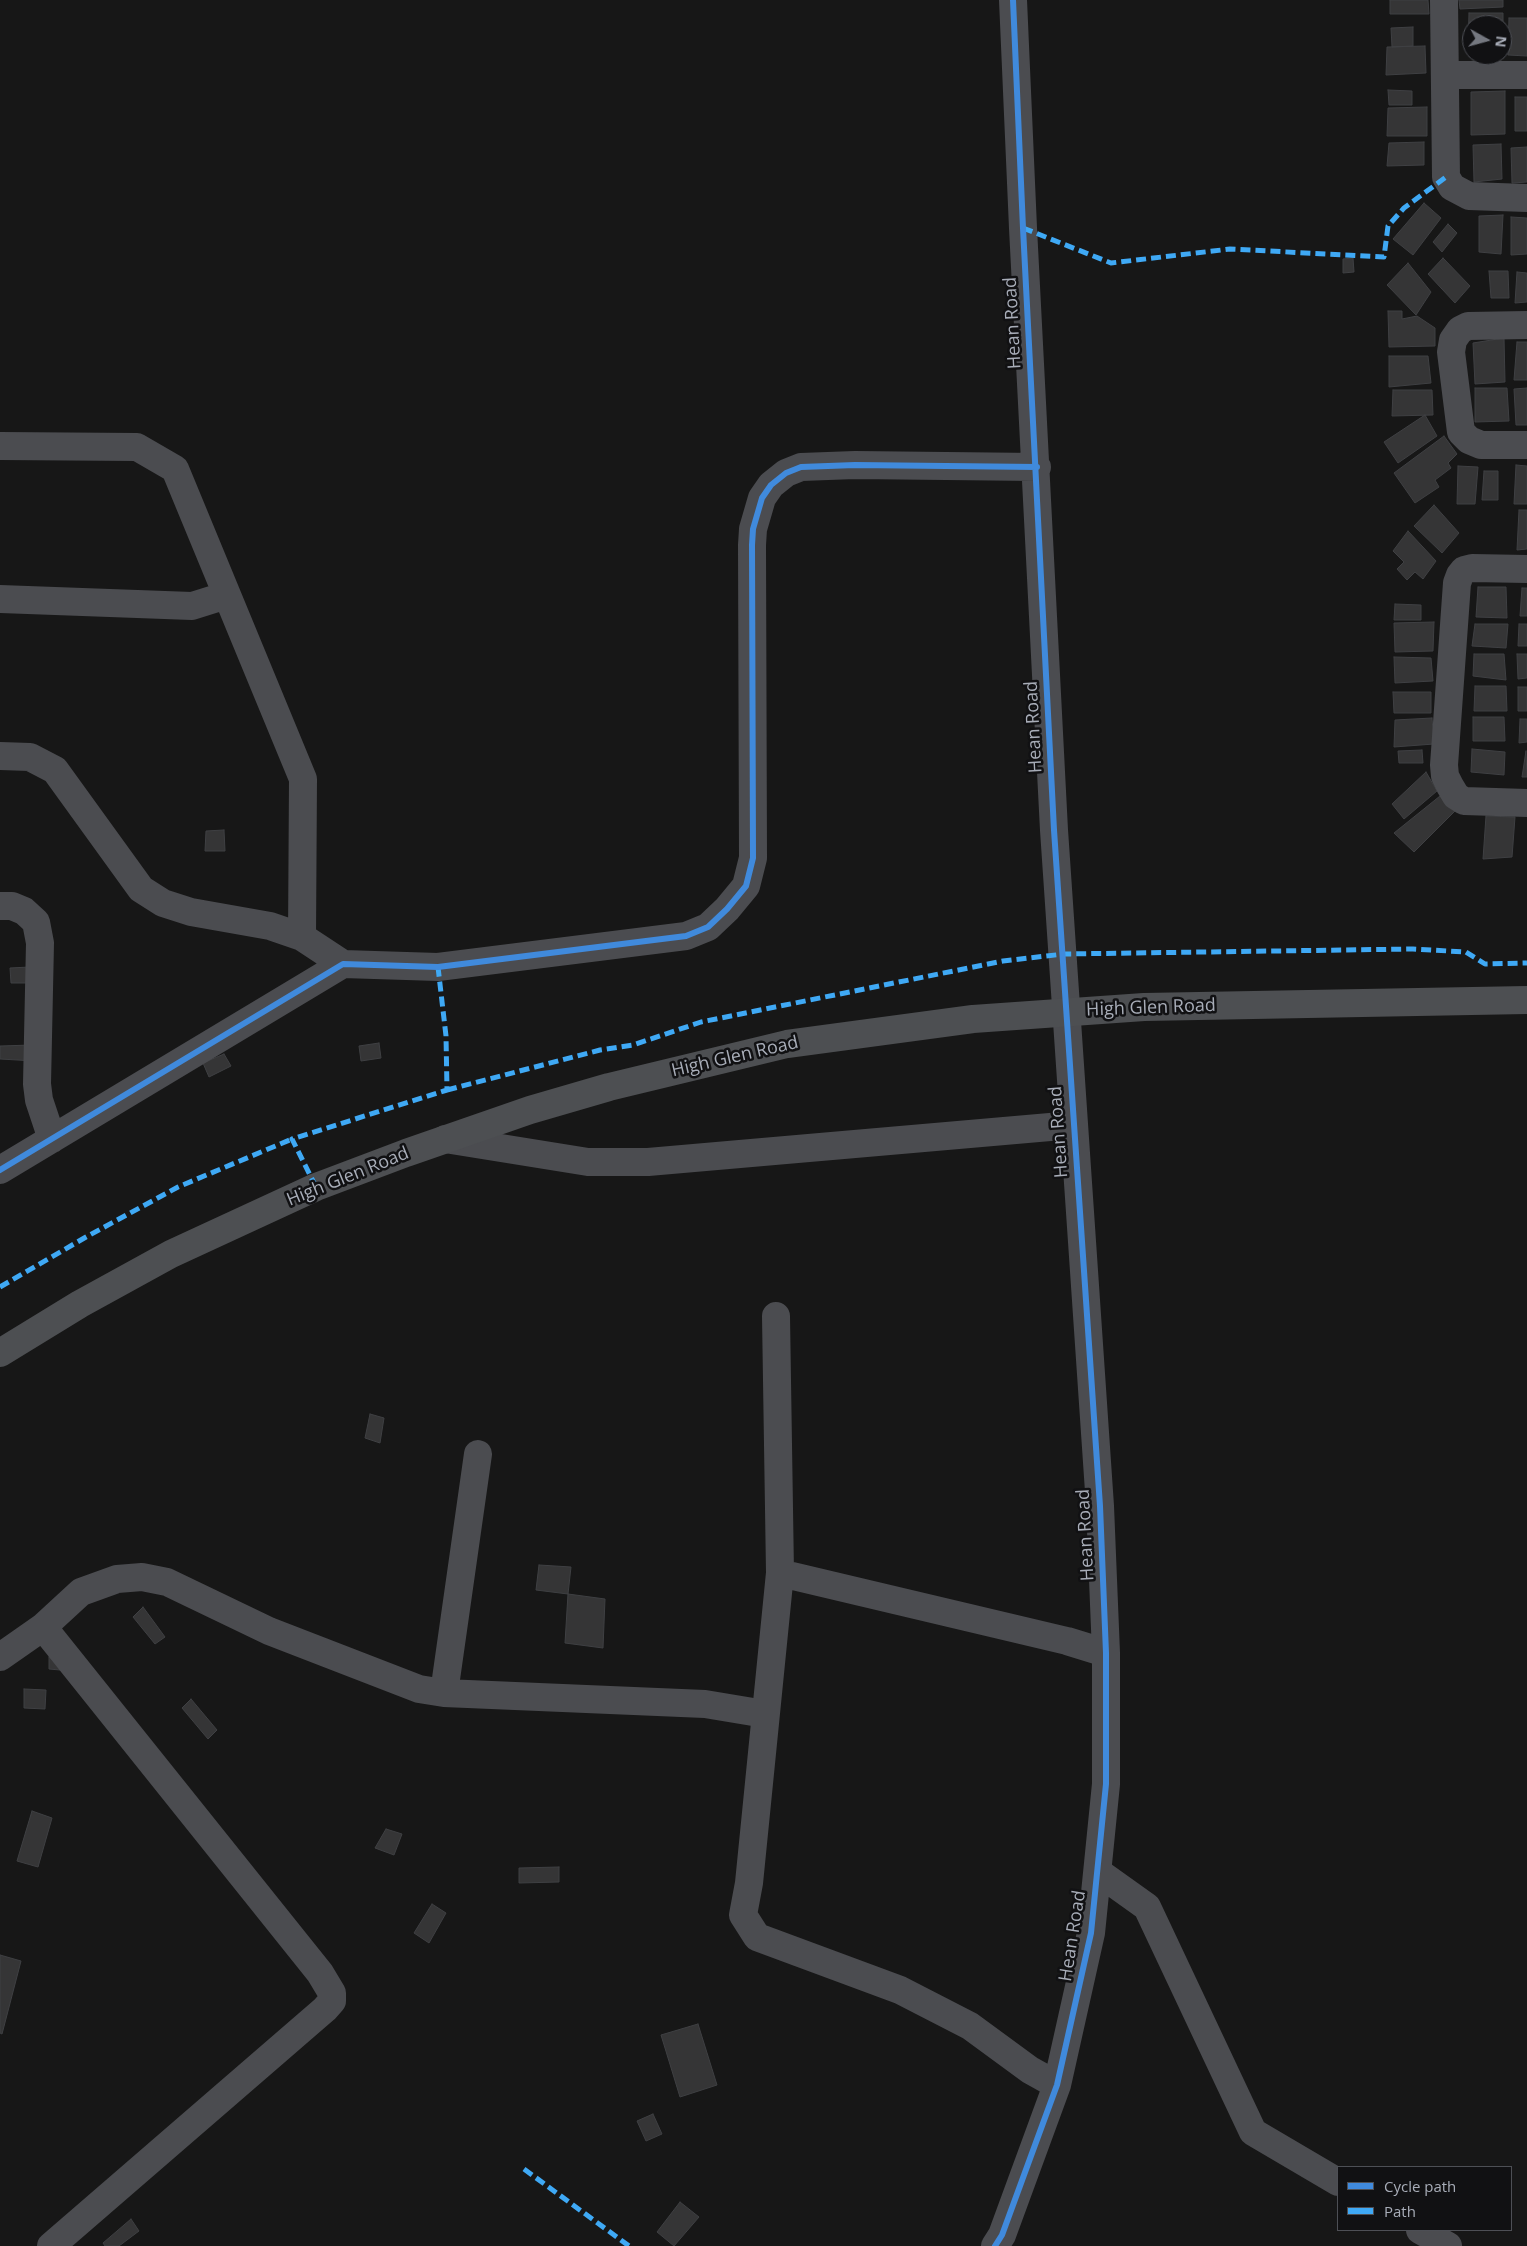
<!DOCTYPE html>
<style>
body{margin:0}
#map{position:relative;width:1527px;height:2246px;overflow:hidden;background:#171717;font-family:"Open Sans",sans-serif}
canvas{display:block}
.legend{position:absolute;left:1337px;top:2166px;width:175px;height:65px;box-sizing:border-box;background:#111113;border:1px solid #4d4f55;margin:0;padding:6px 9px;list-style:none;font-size:15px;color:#a8adb8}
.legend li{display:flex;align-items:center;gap:10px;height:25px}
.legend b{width:25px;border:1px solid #4d4f55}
.north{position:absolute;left:1462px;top:15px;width:50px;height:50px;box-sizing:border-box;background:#111113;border:1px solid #4d4f55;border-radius:50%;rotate:97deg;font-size:14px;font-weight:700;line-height:20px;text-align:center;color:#a8adb8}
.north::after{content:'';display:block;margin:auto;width:18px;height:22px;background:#757880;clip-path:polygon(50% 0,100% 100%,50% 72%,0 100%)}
</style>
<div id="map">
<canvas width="1527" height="2246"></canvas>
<ul class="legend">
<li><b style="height:6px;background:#408adc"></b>Cycle path</li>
<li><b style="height:6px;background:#3fa9f5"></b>Path</li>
</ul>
<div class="north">N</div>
</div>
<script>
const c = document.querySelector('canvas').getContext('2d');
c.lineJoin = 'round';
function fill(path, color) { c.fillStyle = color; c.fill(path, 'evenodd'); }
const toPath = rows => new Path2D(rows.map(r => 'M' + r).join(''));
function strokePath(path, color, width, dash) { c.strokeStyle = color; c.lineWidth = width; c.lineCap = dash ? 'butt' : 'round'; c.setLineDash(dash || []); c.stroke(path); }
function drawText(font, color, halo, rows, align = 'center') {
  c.font = font + ' "Open Sans",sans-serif'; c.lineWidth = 5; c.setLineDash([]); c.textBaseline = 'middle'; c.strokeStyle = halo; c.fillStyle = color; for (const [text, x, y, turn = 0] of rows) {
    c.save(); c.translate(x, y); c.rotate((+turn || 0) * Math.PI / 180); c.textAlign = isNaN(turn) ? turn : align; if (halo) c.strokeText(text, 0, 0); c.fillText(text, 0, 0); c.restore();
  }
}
const building = toPath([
 [1390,0,1428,0,1429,14,1390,14,1390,0],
 [1459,0,1503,0,1503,7,1460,9,1459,0],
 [1469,13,1503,13,1503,52,1502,25,1472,25,1472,52,1468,52,1469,13],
 [1509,18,1527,18,1527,56,1508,55,1509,18],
 [1413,27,1413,46,1392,47,1391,28,1413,27],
 [1425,46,1426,73,1386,75,1387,47,1425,46],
 [1388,90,1412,91,1412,105,1389,105,1388,90],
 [1505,91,1505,134,1471,135,1471,92,1505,91],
 [1515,97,1527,97,1527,131,1515,131,1515,97],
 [1427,107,1427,136,1387,136,1388,108,1427,107],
 [1424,142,1424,165,1387,166,1389,143,1424,142],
 [1501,144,1502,179,1474,182,1473,145,1501,144],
 [1527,147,1527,182,1512,183,1511,148,1527,147],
 [1424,203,1441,218,1413,255,1393,239,1424,203],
 [1503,215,1501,254,1479,252,1479,216,1503,215],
 [1511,217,1527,218,1527,254,1511,255,1511,217],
 [1448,224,1457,233,1442,252,1433,242,1448,224],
 [1353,258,1354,272,1343,273,1343,259,1353,258],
 [1443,258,1470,286,1455,303,1428,274,1443,258],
 [1408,263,1431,292,1416,315,1387,285,1408,263],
 [1489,271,1508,271,1509,298,1491,298,1489,271],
 [1517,272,1527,273,1527,302,1515,303,1517,272],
 [1388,311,1402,311,1402,319,1417,316,1435,328,1435,346,1389,347,1388,311],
 [1504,338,1505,382,1475,384,1473,343,1504,338],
 [1517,342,1527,342,1527,380,1514,380,1517,342],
 [1389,356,1428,356,1431,383,1389,387,1389,356],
 [1475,388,1507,388,1509,421,1475,422,1475,388],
 [1527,388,1527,425,1516,425,1514,389,1527,388],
 [1393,390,1432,390,1433,415,1392,416,1393,390],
 [1425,415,1437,436,1398,463,1384,442,1425,415],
 [1444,436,1457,454,1448,463,1451,468,1435,480,1439,487,1415,503,1394,473,1444,436],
 [1516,465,1527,466,1527,504,1514,504,1516,465],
 [1458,466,1478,467,1475,504,1457,504,1458,466],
 [1484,471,1498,471,1498,500,1482,500,1484,471],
 [1434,505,1459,533,1442,553,1414,526,1434,505],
 [1519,510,1527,510,1527,549,1517,550,1519,510],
 [1408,531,1436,561,1423,579,1415,572,1407,580,1397,569,1404,562,1393,551,1408,531],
 [1478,587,1506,587,1507,618,1476,617,1478,587],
 [1522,588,1527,588,1527,616,1520,616,1522,588],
 [1395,604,1421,605,1421,620,1394,620,1395,604],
 [1434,622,1433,651,1395,652,1394,623,1434,622],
 [1475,624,1508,624,1506,648,1472,646,1475,624],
 [1519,624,1527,624,1527,646,1518,646,1519,624],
 [1474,654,1504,654,1506,680,1473,676,1474,654],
 [1517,654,1527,654,1527,678,1518,679,1517,654],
 [1394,657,1431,658,1433,681,1395,683,1394,657],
 [1475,686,1506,686,1507,711,1474,711,1475,686],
 [1518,687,1527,687,1527,711,1518,711,1518,687],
 [1393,692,1431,692,1431,713,1394,713,1393,692],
 [1473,717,1504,717,1505,741,1473,741,1473,717],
 [1432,718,1434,744,1394,747,1395,720,1432,718],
 [1520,719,1527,719,1527,742,1519,743,1520,719],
 [1472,749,1505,752,1504,775,1471,772,1472,749],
 [1422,750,1423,763,1399,763,1398,751,1422,750],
 [1526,751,1527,777,1522,777,1526,751],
 [1426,772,1437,791,1404,819,1392,804,1426,772],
 [1445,792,1456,810,1414,852,1394,833,1445,792],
 [1486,816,1515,817,1512,857,1483,859,1486,816],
 [224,830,225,851,205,851,206,831,224,830],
 [30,967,29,983,11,983,10,968,30,967],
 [379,1043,381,1058,361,1061,359,1046,379,1043],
 [32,1045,35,1061,0,1059,0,1046,32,1045],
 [224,1054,231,1066,209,1077,203,1063,224,1054],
 [370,1414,384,1418,380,1443,365,1438,370,1414],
 [539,1565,571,1567,568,1594,536,1590,539,1565],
 [568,1594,605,1599,603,1648,565,1643,568,1594],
 [143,1607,165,1637,155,1644,133,1617,143,1607],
 [49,1657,61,1658,60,1670,49,1669,49,1657],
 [24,1689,46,1690,45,1709,24,1708,24,1689],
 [191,1699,217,1730,208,1739,182,1708,191,1699],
 [32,1811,52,1818,38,1867,17,1861,32,1811],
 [386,1829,402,1834,394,1855,375,1848,386,1829],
 [559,1867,559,1882,519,1883,519,1868,559,1867],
 [432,1904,446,1913,429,1943,414,1933,432,1904],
 [0,1955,21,1961,2,2034,0,2033,0,1955],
 [698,2024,717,2085,680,2097,661,2035,698,2024],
 [653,2114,662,2134,646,2141,637,2121,653,2114],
 [680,2202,699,2217,674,2246,657,2232,680,2202],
 [131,2219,139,2231,119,2246,105,2246,103,2243,131,2219]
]);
const minor = toPath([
 [1444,0,1446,177,1452,187,1469,196,1527,198],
 [1446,75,1527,75],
 [1527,325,1468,326,1460,330,1453,340,1451,352,1461,432,1469,440,1481,445,1527,445],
 [0,446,137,447,175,469,303,779,302,937],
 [1527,569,1472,568,1464,570,1460,575,1457,583,1444,765,1445,776,1450,786,1456,796,1464,801,1527,803],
 [0,599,192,606,227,595],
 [0,756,30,757,55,770,141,889,163,903,191,912,270,926,302,937,343,964],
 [0,906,12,906,24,911,36,922,40,943,37,1084,39,1100,52,1139],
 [445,1139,588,1162,648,1162,1073,1125],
 [0,1170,343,964,438,967,686,936,708,927,727,909,746,886,753,858,752,545,753,529,762,498,771,485,786,473,801,467,855,465,1037,467],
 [776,1316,780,1573,749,1883,743,1915,757,1937,900,1990,970,2026,1030,2070,1057,2085],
 [780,1573,1067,1641,1106,1653],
 [43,1627,320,1973,332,1993,332,2001,325,2009,51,2246],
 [0,1657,43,1627,81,1592,117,1579,142,1577,167,1582,269,1631,419,1689,444,1693,705,1704,765,1714],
 [444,1693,478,1454],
 [1098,1872,1147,1907,1253,2132,1338,2182],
 [1420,2230,1448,2246],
 [995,2246,1002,2235,1057,2085,1091,1933,1106,1784,1106,1653,1100,1506,1054,830,1023,228,1013,0]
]);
const major = toPath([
 [0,1353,80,1304,171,1254,316,1187,406,1153,530,1110,609,1087,787,1044,973,1019,1144,1007,1527,1000]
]);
const quiet = toPath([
 [1023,228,1111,263,1230,249,1384,257,1388,226,1404,208,1446,177],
 [447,1090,600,1050,633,1045,701,1022,1003,961,1064,954,1413,949,1466,952,1485,964,1527,963],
 [316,1187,292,1139,447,1090,446,1036,438,967],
 [0,1287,86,1237,178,1187,292,1139],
 [524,2169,629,2246]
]);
const cycleway = toPath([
 [0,1170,343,964,438,967,686,936,708,927,727,909,746,886,753,858,752,545,753,529,762,498,771,485,786,473,801,467,855,465,1037,467],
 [995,2246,1002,2235,1057,2085,1091,1933,1106,1784,1106,1653,1100,1506,1054,830,1023,228,1013,0]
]);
const streetNames = [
 ["Hean Road",1013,323,-93],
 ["Hean Road",1034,727,-93],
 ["High Glen Road",1151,1008,-2],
 ["High Glen Road",735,1057,-13],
 ["Hean Road",1059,1132,-94],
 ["High Glen Road",348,1177,-22],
 ["Hean Road",1086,1535,-93],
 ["Hean Road",1073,1936,-81]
];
fill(building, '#353536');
strokePath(building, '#3f4043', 1);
strokePath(minor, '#4b4c50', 28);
strokePath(major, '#4d4f52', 28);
strokePath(quiet, '#3fa9f5', 5, [10, 5]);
strokePath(cycleway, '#408adc', 6);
drawText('18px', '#a8adb8', '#111113', streetNames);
</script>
